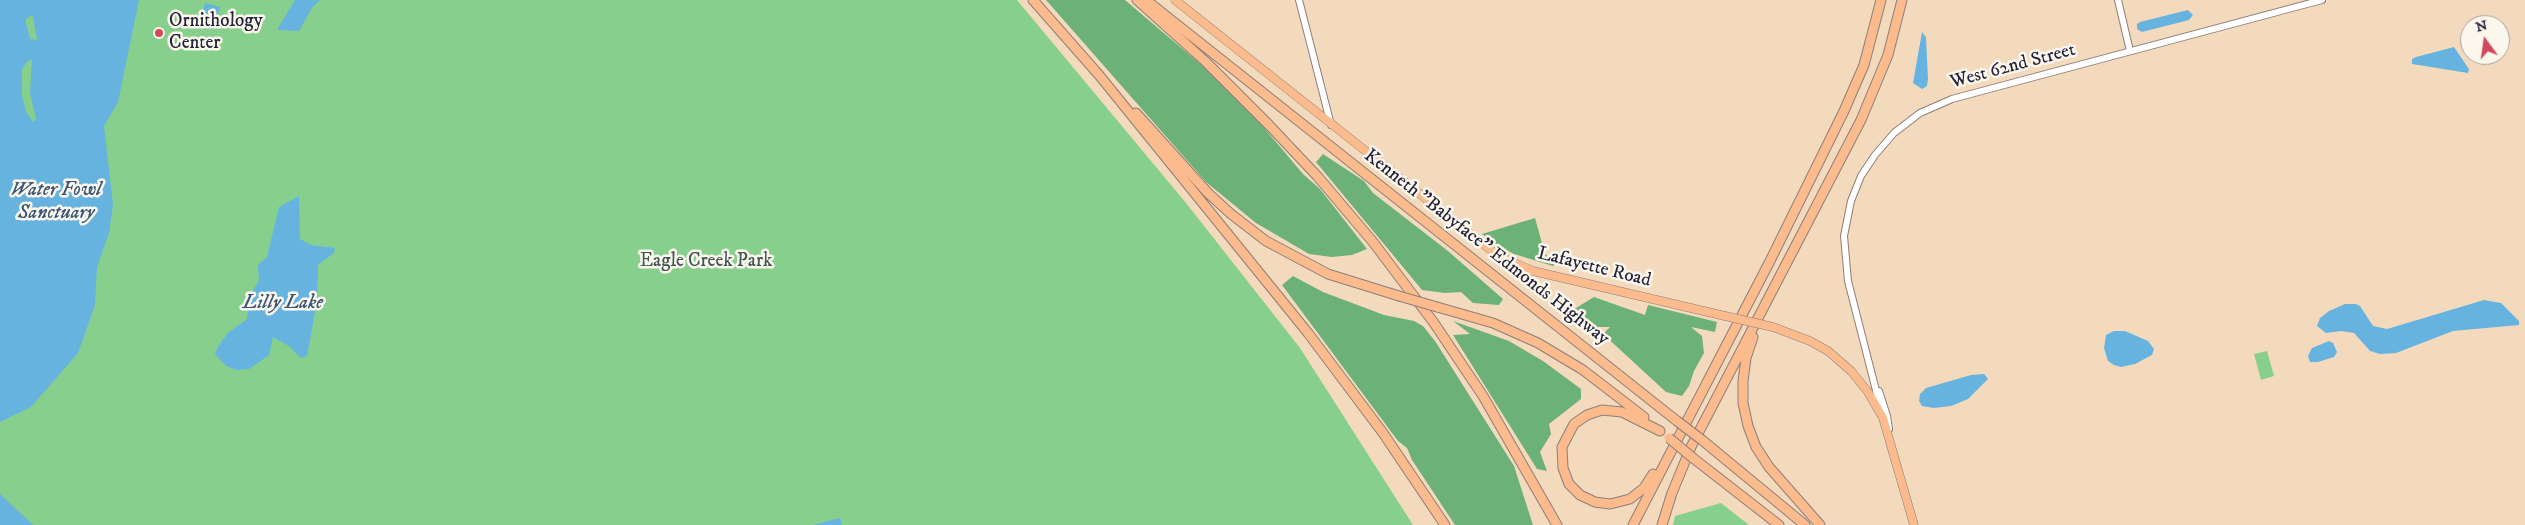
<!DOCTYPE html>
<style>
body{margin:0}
#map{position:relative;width:2525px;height:525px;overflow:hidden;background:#f4dabd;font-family:"IM FELL DW Pica",serif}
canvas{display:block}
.north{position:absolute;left:2460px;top:15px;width:50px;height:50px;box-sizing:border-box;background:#fbf7ec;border:1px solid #a4a2a5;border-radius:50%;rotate:346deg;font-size:14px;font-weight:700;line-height:20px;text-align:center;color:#22223b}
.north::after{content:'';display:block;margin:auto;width:18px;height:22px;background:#d1495b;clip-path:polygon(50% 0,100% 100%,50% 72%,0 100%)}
</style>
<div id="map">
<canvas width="2525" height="525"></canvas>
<div class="north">N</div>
</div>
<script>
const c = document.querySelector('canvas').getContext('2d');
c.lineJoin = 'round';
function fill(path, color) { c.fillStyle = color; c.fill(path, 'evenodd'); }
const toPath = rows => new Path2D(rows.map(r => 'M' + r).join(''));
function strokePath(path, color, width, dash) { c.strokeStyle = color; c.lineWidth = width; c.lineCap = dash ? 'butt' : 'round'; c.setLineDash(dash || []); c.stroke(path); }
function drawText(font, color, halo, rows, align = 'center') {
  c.font = font + ' "IM FELL DW Pica",serif'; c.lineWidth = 5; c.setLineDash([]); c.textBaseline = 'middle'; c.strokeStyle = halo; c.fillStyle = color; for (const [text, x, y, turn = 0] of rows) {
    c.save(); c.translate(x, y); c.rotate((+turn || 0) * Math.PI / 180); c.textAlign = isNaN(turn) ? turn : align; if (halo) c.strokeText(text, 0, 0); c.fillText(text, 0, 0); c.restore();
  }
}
const green = toPath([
 [0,0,1017,0,1186,203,1300,348,1413,525,0,525],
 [2267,351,2274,376,2261,380,2254,354],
 [1721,503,1749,525,1673,525,1675,516]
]);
const forest = toPath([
 [1046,0,1125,0,1205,68,1255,117,1303,174,1320,189,1367,249,1352,255,1332,257,1309,254,1256,223,1206,182],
 [1323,154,1364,181,1373,193,1448,251,1503,299,1499,305,1473,303,1461,292,1445,293,1422,290,1316,162],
 [1535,218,1545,254,1556,263,1553,266,1514,254,1495,244,1482,234],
 [1293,276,1323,292,1384,315,1414,321,1423,326,1435,341,1514,466,1533,525,1455,525,1412,460,1407,448,1398,441,1282,285],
 [1594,297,1645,315,1648,305,1717,322,1715,332,1691,327,1702,336,1704,353,1694,371,1689,386,1682,396,1666,392,1603,334,1610,327,1591,327,1579,323,1571,311],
 [1453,321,1509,341,1543,361,1581,389,1581,399,1549,424,1551,434,1540,452,1547,471,1537,469,1453,335,1470,334]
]);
const water = toPath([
 [0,0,139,0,118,102,104,126,113,205,109,233,97,267,95,305,78,353,31,407,0,422],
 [31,15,33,17,37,40,30,39,26,23,26,19],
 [32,59,30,93,36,119,33,122,26,112,22,96,22,69,28,61],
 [295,0,320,0,312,8,299,31,277,30],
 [205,3,220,7,214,29,200,28],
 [2188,10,2193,15,2189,20,2142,32,2137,29,2137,24,2140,22],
 [1922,32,1926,37,1928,79,1927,86,1922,89,1913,83],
 [2454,47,2469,69,2468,73,2412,64,2412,59,2416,57],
 [299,196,300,239,311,245,335,248,334,253,318,265,317,301,307,356,301,358,289,346,273,337,269,355,249,369,237,370,226,366,215,354,219,345,228,333,247,319,250,296,259,280,258,265,267,257,279,207],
 [2484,300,2501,303,2519,321,2519,325,2453,331,2396,353,2380,354,2370,351,2354,333,2341,331,2326,333,2317,326,2320,318,2329,311,2345,304,2356,304,2360,306,2373,326,2387,329],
 [2114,331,2125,331,2148,341,2154,349,2152,355,2135,364,2121,367,2114,365,2108,361,2104,348,2106,335],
 [2329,341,2333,343,2337,352,2334,357,2318,362,2310,362,2308,356,2312,348],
 [1984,374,1988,379,1968,399,1951,406,1934,408,1922,406,1919,401,1920,394,1926,388,1971,375],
 [0,494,33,525,0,525],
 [840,518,842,525,813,525]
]);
const minor = toPath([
 [1299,0,1331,125],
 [2118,0,2130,51],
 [1879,391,1887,416,1889,429],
 [1881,410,1848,281,1844,236,1851,201,1861,176,1875,155,1894,133,1920,113,1952,99,2322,0]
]);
const major = toPath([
 [1175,0,1497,255,1533,271,1725,316],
 [1773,327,1810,341,1828,351,1851,371,1868,392,1883,418,1914,525]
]);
const highway = toPath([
 [1033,0,1099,75,1308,333,1383,433,1445,525],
 [1137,0,1206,62,1269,125,1318,177,1373,242,1434,323,1483,396,1557,525],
 [1146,0,1677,421],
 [1136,113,1208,193,1231,214,1266,241,1328,274,1399,296],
 [1437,307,1493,323,1538,343,1583,370,1644,417],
 [1753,337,1746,358,1743,381,1743,403,1748,426,1756,447,1769,467,1820,525],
 [1702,440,1805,525],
 [1693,458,1779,525],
 [1653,474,1644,488,1630,499,1610,504,1595,502,1580,495,1569,484,1563,468,1562,447,1574,424,1587,415,1602,410,1622,412,1660,431],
 [1633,525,1770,261,1844,111,1864,65,1881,0],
 [1662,525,1672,493,1691,447,1861,120,1888,55,1902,0]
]);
const majorBridge = toPath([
 [1725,316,1773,327]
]);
const highwayBridge = toPath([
 [1399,296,1437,307],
 [1677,421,1702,440],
 [1669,438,1693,458]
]);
const markers = [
 [159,33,5,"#d1495b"]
];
const poiNames = [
 ["Ornithology",169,22],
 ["Center",169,44]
];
const streetNames = [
 ["West 62nd Street",2013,67,-15],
 ["Kenneth \"Babyface\" Edmonds Highway",1486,248,38],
 ["Lafayette Road",1594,268,14]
];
const parkNames = [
 ["Eagle Creek Park",706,262]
];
const waterNames = [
 ["Water Fowl",56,191],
 ["Sanctuary",56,214],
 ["Lilly Lake",283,304]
];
fill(green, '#86cf8c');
fill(forest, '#6cb278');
fill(water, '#67b3e0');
strokePath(minor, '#8b7e7c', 8);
strokePath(major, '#8b7e7c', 9);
strokePath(highway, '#8b7e7c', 11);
strokePath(minor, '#fff', 6);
strokePath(major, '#fbbb8d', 8);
strokePath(highway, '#fbbb8d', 9);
strokePath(majorBridge, '#8b7e7c', 9, []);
strokePath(highwayBridge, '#8b7e7c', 11, []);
strokePath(majorBridge, '#fbbb8d', 8);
strokePath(highwayBridge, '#fbbb8d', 9);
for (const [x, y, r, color] of markers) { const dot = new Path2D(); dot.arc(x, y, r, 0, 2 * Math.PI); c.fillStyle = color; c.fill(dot); strokePath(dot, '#fbf7ec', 2); }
drawText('19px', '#22223b', '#fbf7ec', poiNames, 'left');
drawText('19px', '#22223b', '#fbf7ec', streetNames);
drawText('19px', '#405653', '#fbf7ec', parkNames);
drawText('italic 20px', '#3a5575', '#fbf7ec', waterNames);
</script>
